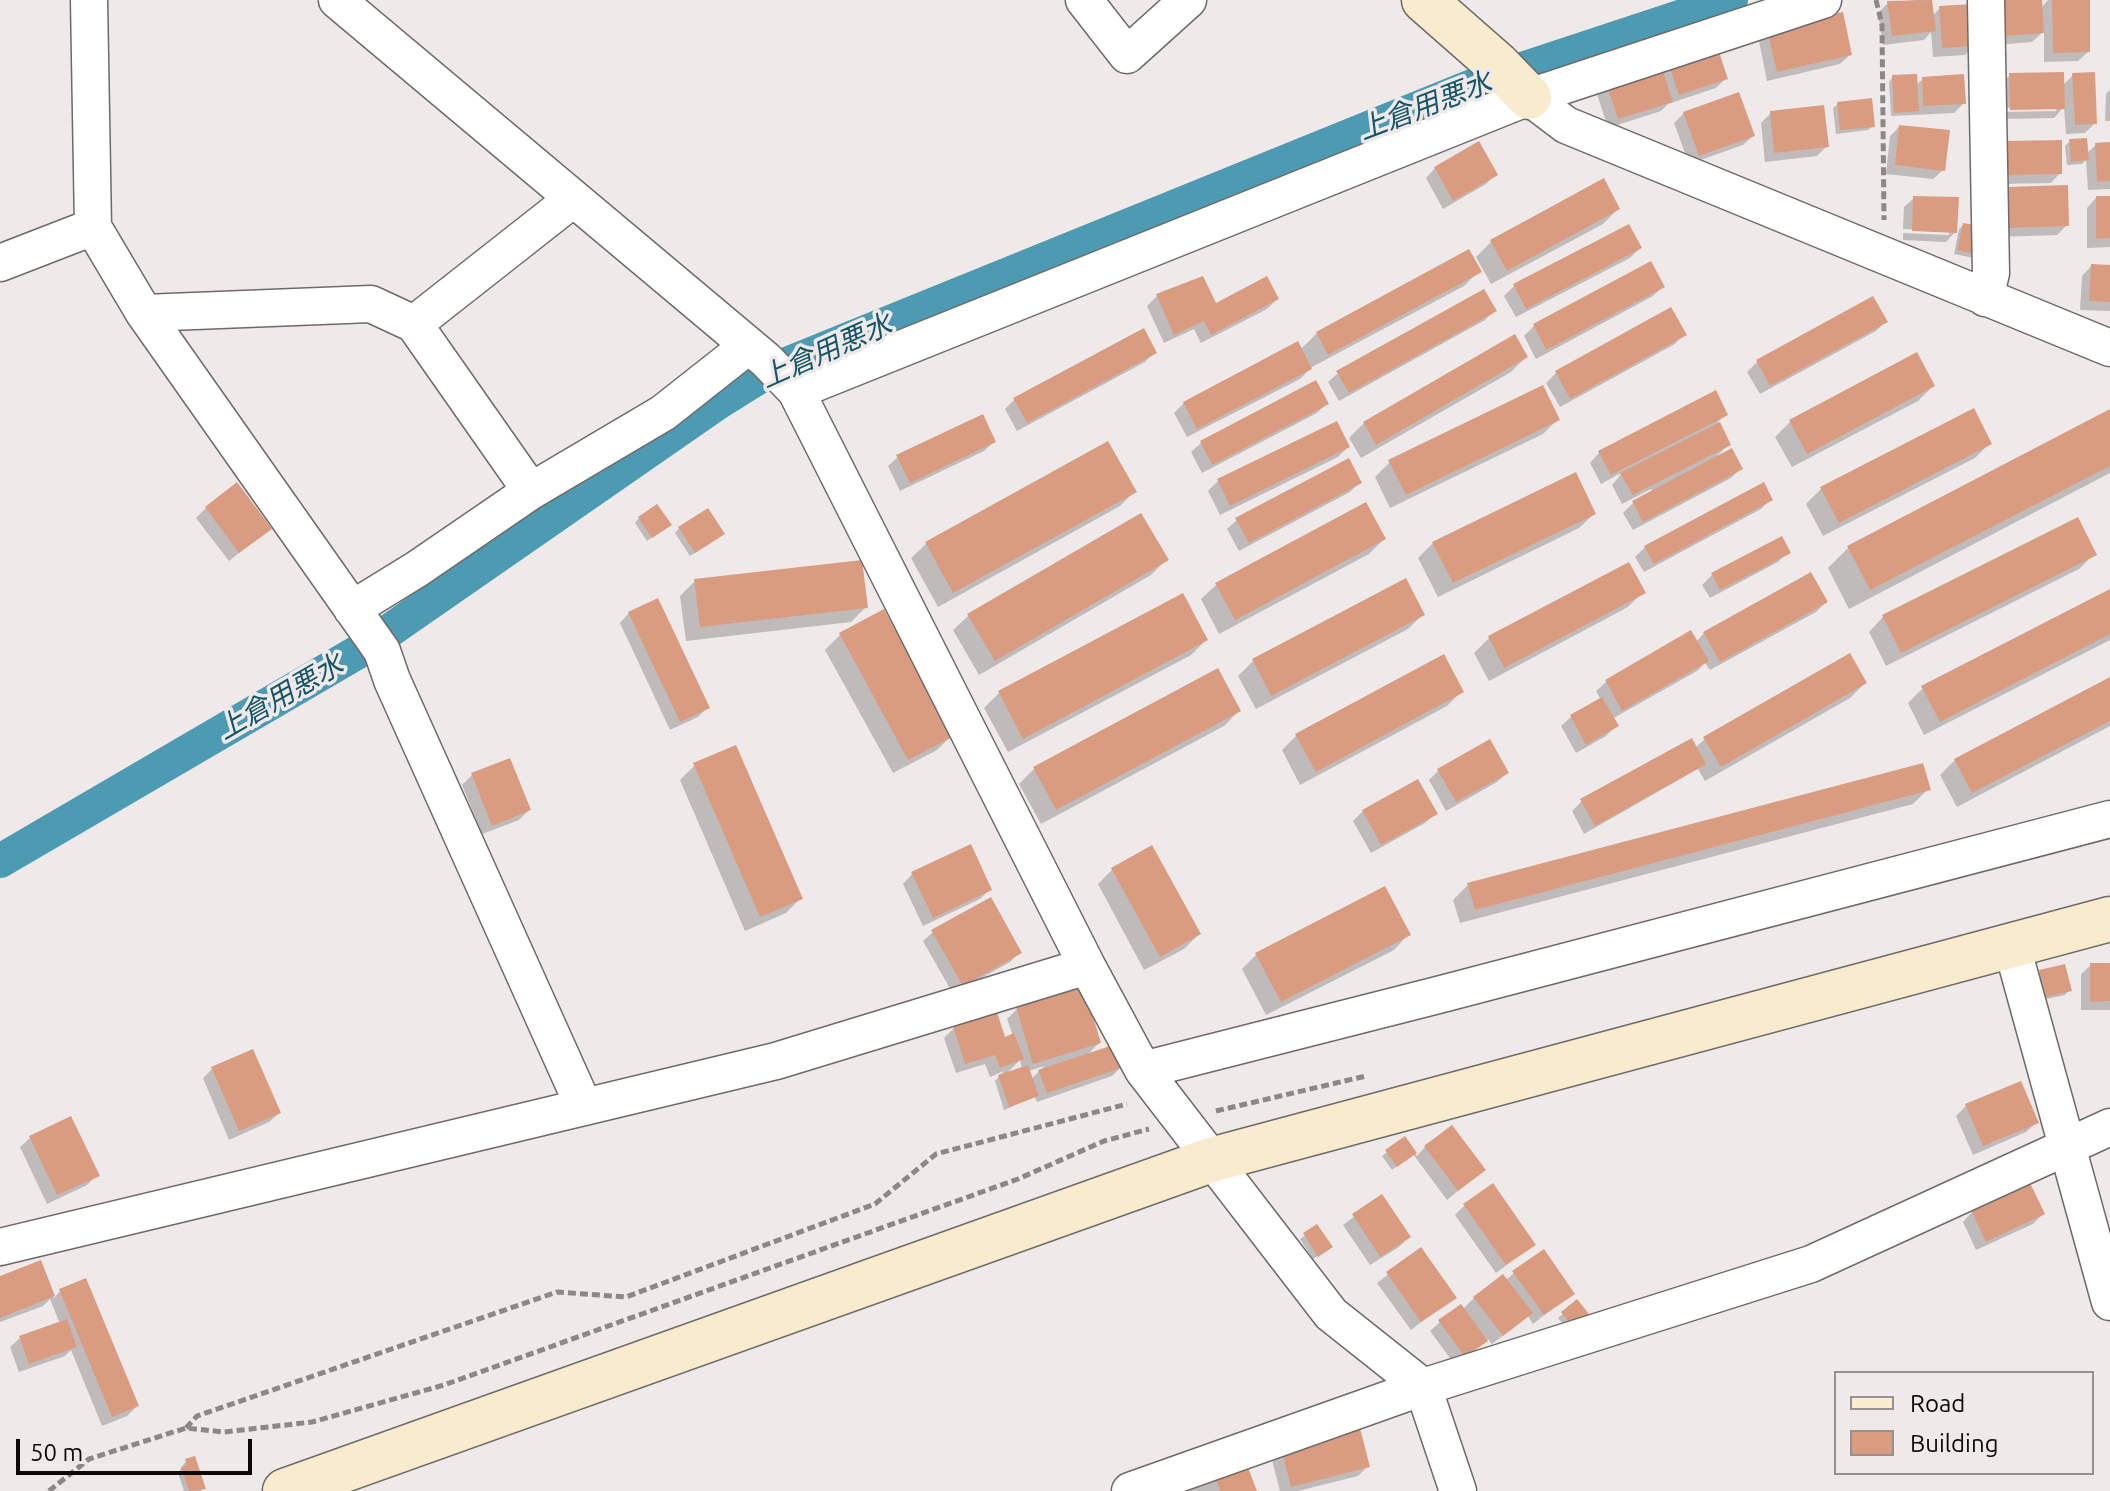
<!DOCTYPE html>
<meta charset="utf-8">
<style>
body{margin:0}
#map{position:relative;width:2110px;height:1491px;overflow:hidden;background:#efeae9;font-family:Ubuntu,sans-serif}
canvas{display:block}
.legend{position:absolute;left:1834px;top:1371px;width:260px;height:104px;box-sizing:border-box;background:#efeae9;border:2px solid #949190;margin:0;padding:10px 14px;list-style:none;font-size:24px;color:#0c0b0a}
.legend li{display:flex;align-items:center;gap:16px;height:40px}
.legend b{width:40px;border:2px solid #949190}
.scale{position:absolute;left:16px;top:1439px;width:236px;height:36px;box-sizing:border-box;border:4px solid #0c0b0a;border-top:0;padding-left:10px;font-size:24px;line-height:28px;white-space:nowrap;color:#0c0b0a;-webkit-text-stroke:6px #efeae9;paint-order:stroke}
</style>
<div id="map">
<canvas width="2110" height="1491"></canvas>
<ul class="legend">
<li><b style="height:10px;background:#f9ecce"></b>Road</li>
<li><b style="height:22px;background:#da9c81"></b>Building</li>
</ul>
<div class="scale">50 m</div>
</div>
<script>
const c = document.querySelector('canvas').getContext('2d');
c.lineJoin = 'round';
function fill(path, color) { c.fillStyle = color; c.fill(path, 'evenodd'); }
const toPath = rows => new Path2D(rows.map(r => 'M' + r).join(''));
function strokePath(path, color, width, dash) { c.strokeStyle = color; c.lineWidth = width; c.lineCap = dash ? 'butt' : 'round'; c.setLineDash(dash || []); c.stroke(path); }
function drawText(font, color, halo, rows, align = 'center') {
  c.font = font + ' Ubuntu,"Noto Sans JP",sans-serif'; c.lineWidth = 7; c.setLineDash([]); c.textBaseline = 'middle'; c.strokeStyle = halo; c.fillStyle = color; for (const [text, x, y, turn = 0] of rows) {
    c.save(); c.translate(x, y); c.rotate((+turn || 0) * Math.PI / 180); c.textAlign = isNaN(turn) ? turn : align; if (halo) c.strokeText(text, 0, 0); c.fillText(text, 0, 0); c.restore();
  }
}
const shadow = toPath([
 [1916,0,1930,0,1932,16,1940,8,1974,45,1965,55,1933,57,1931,32,1924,40,1883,45,1878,13,1888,3],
 [2040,0,2041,8,2048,0,2088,0,2088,52,2078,61,2044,62,2044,31,2032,42,1995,45],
 [1768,31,1850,55,1840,64,1767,81,1759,41],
 [1669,64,1726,78,1716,88,1668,104,1661,111,1608,128,1597,94,1607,85],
 [2010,75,2063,85,2073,75,2095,123,2085,133,2066,134,2064,107,2054,118,2001,119,2001,112,2056,111,2056,107,2001,108,2000,85],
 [1893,77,1915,86,1923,79,1964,103,1954,113,1891,116,1889,82],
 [2110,90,2110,121,2105,121,2106,94],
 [1838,104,1873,126,1868,130,1836,134,1833,108],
 [1684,113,1753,136,1743,145,1689,164,1674,123],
 [1771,113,1827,146,1817,156,1765,162,1761,123],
 [1899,127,1943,170,1933,179,1886,174,1890,136],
 [2070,141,2086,154,2096,145,2110,144,2110,189,2088,190,2086,160,2082,164,2067,165,2065,146],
 [1997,153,2060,173,2051,183,1998,184],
 [1435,168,1496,174,1486,184,1443,209,1426,178],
 [1914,198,1955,232,1946,242,1903,240,1903,233,1949,235,1949,231,1903,229,1904,207],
 [2096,198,2110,198,2110,247,2087,248,2087,208],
 [1998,199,2067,225,2057,235,1999,237],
 [1618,209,1603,224,1491,284,1476,257,1491,242],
 [1963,225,1974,258,1954,254,1959,229],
 [1628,226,1640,248,1630,258,1516,317,1504,296,1514,286],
 [1650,264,1662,287,1653,296,1536,359,1524,336,1534,326],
 [2091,266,2110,267,2110,311,2080,310,2082,276],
 [1479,271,1464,286,1312,367,1300,379,1187,437,1174,413,1184,403,1300,350,1317,333],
 [1202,279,1215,305,1277,299,1267,309,1201,343,1194,329,1164,343,1147,306,1157,296],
 [1873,299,1885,322,1876,331,1760,394,1747,372,1757,362],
 [1671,310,1684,334,1675,344,1560,407,1546,383,1556,373],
 [1494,311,1485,320,1339,401,1328,382,1338,373],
 [1155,352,1145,362,1017,431,1005,409,1015,399],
 [1526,357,1511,372,1361,458,1349,438,1364,423],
 [1933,386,1918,401,1792,467,1775,437,1790,422],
 [1326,404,1317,413,1202,473,1191,452,1201,443],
 [2110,411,2110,473,1849,609,1828,568,1848,548],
 [1726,414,1718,422,1728,445,1714,459,1741,468,1731,478,1633,530,1623,513,1633,503,1653,492,1651,489,1622,504,1612,485,1623,472,1601,484,1590,463,1599,453],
 [1558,419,1543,434,1390,508,1375,477,1390,462],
 [994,442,984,451,900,491,888,466,898,457],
 [1990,443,1975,458,1823,536,1806,504,1821,489],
 [1108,444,1135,491,1120,506,938,607,911,558,926,544],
 [1348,447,1338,457,1220,515,1208,491,1218,481],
 [1359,483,1350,492,1239,551,1227,529,1237,520],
 [1771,499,1761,509,1644,572,1635,557,1645,547],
 [206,508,269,529,229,561,196,518],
 [1594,514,1579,528,1438,597,1418,558,1433,543],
 [1140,515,1166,560,1151,575,979,675,953,630,968,616],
 [639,518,665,529,647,541,635,523],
 [679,528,718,538,690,556,675,533],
 [1384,539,1369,554,1219,634,1201,599,1216,585],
 [1788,552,1778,562,1710,598,1702,585,1712,575],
 [2094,554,2079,569,1886,666,1869,632,1883,617],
 [1628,564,1643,592,1628,607,1489,681,1474,653,1489,638],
 [695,581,866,607,851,622,686,641,680,596],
 [2110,592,2110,640,1924,735,1908,703,1923,688],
 [1182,596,1206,640,1191,655,1008,752,984,708,999,693],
 [1826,602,1816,612,1710,670,1705,663,1697,671,1612,719,1616,726,1606,736,1576,753,1561,726,1571,717,1601,700,1596,691,1606,682,1691,633,1696,642,1704,633],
 [883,612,952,735,937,750,893,773,825,650,840,635],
 [629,613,707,708,698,717,670,730,620,623],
 [1423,614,1408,629,1256,709,1238,676,1253,661],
 [2110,679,2110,726,1957,807,1940,775,1955,760],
 [1865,683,1850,698,1705,781,1698,769,1584,834,1572,811,1582,801,1695,748,1705,739],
 [1462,691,1447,706,1300,785,1282,750,1297,735],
 [1239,711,1224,726,1041,824,1019,784,1034,769],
 [695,765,801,898,786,913,745,931,680,780],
 [1439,770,1507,773,1497,782,1446,811,1429,780],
 [472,775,529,810,519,820,482,834,462,785],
 [1928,789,1913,804,1460,923,1453,900,1468,885],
 [1363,811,1435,814,1425,823,1371,853,1353,821],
 [1113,869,1199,934,1184,949,1144,970,1098,884],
 [912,874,990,889,980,899,923,926,903,884],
 [933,932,1020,952,1010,962,953,994,923,941],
 [1408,935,1394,950,1266,1015,1242,969,1257,954],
 [2091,965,2110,965,2110,1010,2081,1010,2081,974],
 [2040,972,2069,990,2065,995,2042,1000,2036,977],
 [1017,1009,1099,1043,1086,1056,1121,1067,1112,1076,1037,1102,1035,1097,1004,1110,995,1081,1004,1071,990,1077,985,1064,956,1073,944,1038,954,1028,1003,1040,1013,1036,1007,1019],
 [1020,1060,1022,1069,1006,1074],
 [1045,1066,1031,1079,1028,1071],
 [212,1069,279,1113,269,1122,229,1140,203,1078],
 [1966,1106,2036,1123,2026,1132,1973,1155,1956,1116],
 [30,1138,97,1175,87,1185,47,1204,20,1147],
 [1404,1139,1417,1156,1425,1147,1483,1170,1447,1200,1413,1154,1392,1170,1382,1156],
 [1381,1196,1409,1237,1399,1247,1370,1265,1343,1225],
 [1465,1205,1533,1245,1496,1273,1455,1215],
 [1972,1212,2043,1214,2033,1224,1976,1250,1963,1222],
 [1317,1227,1326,1251,1313,1259,1300,1239],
 [1420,1250,1454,1297,1411,1330,1377,1283],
 [40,1263,54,1298,60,1291,137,1406,127,1416,102,1426,71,1350,65,1356,19,1372,10,1347,20,1338,60,1324,50,1299,43,1306,0,1322,0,1278],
 [1514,1273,1572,1293,1533,1324,1528,1316,1492,1344,1488,1339,1455,1365,1430,1331,1440,1322,1463,1309,1474,1298,1506,1280],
 [1577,1302,1567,1329,1558,1318],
 [1281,1446,1368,1466,1358,1476,1298,1491,1280,1491,1271,1456],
 [186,1461,204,1488,201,1491,184,1491,178,1473],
 [1214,1474,1254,1491,1160,1491,1200,1476,1203,1485]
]);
const canal = toPath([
 [0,861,363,649,719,402,767,372,1477,84,1731,0]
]);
const building = toPath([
 [1932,0,1936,31,1892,36,1887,1],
 [2002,0,2042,0,2044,33,2004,36],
 [2052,0,2090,0,2090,52,2053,53],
 [1974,4,1976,46,1942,48,1939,6],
 [1843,12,1852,55,1777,72,1767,29],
 [1717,46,1728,79,1679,95,1668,62],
 [1661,65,1673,102,1618,119,1606,83],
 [2064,72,2065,109,2010,110,2009,73],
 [2095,72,2097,124,2075,125,2072,73],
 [1917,74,1919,111,1894,113,1892,75],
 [1964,74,1966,104,1923,106,1922,77],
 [1739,92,1755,136,1699,156,1683,112],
 [1872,98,1875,127,1840,130,1837,102],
 [1824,105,1829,147,1774,153,1770,111],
 [1899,125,1950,130,1945,171,1895,165],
 [2087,138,2089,160,2071,162,2069,139],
 [2062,140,2062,174,2007,175,2006,141],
 [1479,141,1498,175,1453,201,1434,167],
 [2110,142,2110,181,2097,182,2095,143],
 [1604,178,1620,209,1507,271,1490,240],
 [2068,185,2069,226,2008,228,2007,187],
 [1913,196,1959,197,1957,233,1912,231],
 [2096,196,2110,196,2110,238,2096,239],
 [1963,223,1986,227,1981,255,1957,250],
 [1629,224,1642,248,1526,309,1513,284],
 [1469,249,1482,272,1328,355,1316,332],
 [1651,261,1665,287,1546,350,1533,324],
 [2091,264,2110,265,2110,302,2089,301],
 [1203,276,1216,303,1267,276,1279,299,1211,335,1204,321,1174,335,1156,294],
 [1484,289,1497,311,1349,393,1336,371],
 [1873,296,1888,322,1770,386,1756,360],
 [1671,307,1687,335,1570,399,1555,371],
 [1144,328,1157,353,1027,423,1013,398],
 [1515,334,1528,357,1376,445,1363,422],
 [1298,341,1312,369,1197,429,1183,402],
 [1917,352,1935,386,1807,454,1789,420],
 [1316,380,1329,404,1212,465,1200,441],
 [1543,385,1560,420,1406,495,1388,460],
 [1716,390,1728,415,1611,475,1598,451],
 [1974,408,1992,444,1839,523,1820,487],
 [2110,409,2110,466,1870,590,1847,546],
 [983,414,996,442,910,483,896,455],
 [1337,421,1350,447,1230,506,1217,479],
 [1720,422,1731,445,1633,495,1620,473],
 [1108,441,1137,492,953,593,925,542],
 [1732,448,1743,469,1643,522,1632,501],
 [1349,458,1362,483,1249,543,1235,518],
 [1576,472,1596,514,1453,583,1432,542],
 [237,482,272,529,239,553,205,507],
 [1764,482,1773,500,1654,564,1644,546],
 [1366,502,1386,539,1235,620,1215,583],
 [657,504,672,525,652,538,638,517],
 [708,508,725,534,695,553,678,527],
 [1141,513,1169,560,995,661,967,614],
 [2078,517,2097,555,1901,653,1882,615],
 [1782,536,1791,553,1720,590,1711,573],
 [862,560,868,608,700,627,694,579],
 [1629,562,1646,593,1504,668,1488,636],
 [1811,572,1828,602,1720,662,1703,632],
 [1406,578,1425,615,1271,696,1252,659],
 [2110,589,2110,634,1940,722,1921,686],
 [1183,593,1208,640,1023,739,998,691],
 [658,598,710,708,680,722,628,612],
 [884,609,954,736,908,760,839,633],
 [1691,630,1709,661,1622,711,1605,680],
 [1850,653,1867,683,1721,767,1703,737],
 [1444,654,1464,692,1316,772,1295,734],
 [1218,668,1241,711,1056,810,1033,767],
 [2110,677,2110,721,1972,793,1954,759],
 [1602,697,1619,726,1586,745,1570,715],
 [1692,738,1706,764,1595,826,1580,799],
 [1490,739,1509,773,1456,802,1437,769],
 [736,745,803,899,760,917,693,763],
 [510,758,531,810,492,826,471,773],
 [1923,763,1931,790,1475,910,1467,883],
 [1418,779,1438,814,1381,845,1362,810],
 [971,844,992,890,933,918,911,872],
 [1152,845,1201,934,1160,957,1111,868],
 [1385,886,1411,935,1281,1002,1255,953],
 [991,897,1022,953,963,986,931,930],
 [2090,963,2110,963,2110,1001,2090,1002],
 [2065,964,2072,991,2046,997,2039,970],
 [1084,987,1101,1043,1033,1064,1016,1007],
 [997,1012,1005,1037,1014,1033,1024,1059,1000,1068,995,1055,965,1064,953,1026],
 [1116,1044,1124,1067,1047,1093,1038,1070],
 [253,1049,281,1113,239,1131,211,1067],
 [1028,1065,1039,1096,1009,1107,998,1075],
 [2021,1081,2039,1123,1983,1146,1965,1104],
 [71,1116,100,1176,57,1195,29,1136],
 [1452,1125,1486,1170,1458,1191,1424,1146],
 [1405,1136,1417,1153,1397,1167,1385,1150],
 [1493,1183,1536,1245,1506,1265,1463,1204],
 [2030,1183,2045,1214,1986,1242,1971,1210],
 [1382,1194,1411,1237,1380,1257,1352,1214],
 [1317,1224,1333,1247,1318,1257,1303,1233],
 [1421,1247,1457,1298,1421,1322,1386,1272],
 [1544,1249,1575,1294,1544,1315,1512,1271],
 [41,1260,55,1296,0,1318,0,1276],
 [1503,1274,1533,1313,1503,1336,1473,1297],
 [86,1278,139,1406,112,1417,59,1289],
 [1577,1299,1589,1314,1572,1326,1561,1312],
 [1461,1304,1488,1341,1465,1357,1438,1320],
 [67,1319,77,1347,29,1364,19,1336],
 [1359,1424,1370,1467,1291,1487,1280,1444],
 [195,1456,206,1489,189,1491,181,1467,187,1465,185,1459],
 [1245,1460,1257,1491,1220,1491,1213,1472]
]);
const path = toPath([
 [1876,0,1882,25,1884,220],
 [1216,1111,1366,1076],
 [186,1428,197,1416,557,1292,626,1297,875,1204,936,1154,1127,1104],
 [49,1491,89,1459,186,1428,224,1432,312,1422,444,1385,1018,1179,1104,1141,1149,1129]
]);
const street = toPath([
 [89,0,93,227,144,313,382,651,392,680,584,1107],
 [337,0,766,360,796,391,1087,966,1143,1070,1331,1314,1423,1387,1458,1491],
 [1084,0,1127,55,1188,0],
 [1529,97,1566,125,2110,348],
 [0,263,93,227],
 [1985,298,1991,273,1986,0],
 [144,313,371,304,414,324,573,199],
 [414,324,531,491],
 [796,391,1529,97,1823,0],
 [352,609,417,569,531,491,663,413,748,346],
 [2011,943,2110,1302],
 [1143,1070,1438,995,2110,819],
 [0,1247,776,1061,1087,966],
 [1130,1491,1423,1387,1811,1264,2110,1127]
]);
const secondary = toPath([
 [1424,0,1498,65,1529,97],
 [285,1491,1211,1160,2110,919]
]);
const waterNames = [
 ["上倉用悪水",1425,106,-21],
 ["上倉用悪水",826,351,-24],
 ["上倉用悪水",280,697,-30]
];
fill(shadow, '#0003');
strokePath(canal, '#4d9ab3', 34);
fill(building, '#da9c81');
strokePath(street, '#6d6a68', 39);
strokePath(secondary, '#6d6a68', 47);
strokePath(path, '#8b8887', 5, [8, 4]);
strokePath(street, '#fff', 36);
strokePath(secondary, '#f9ecce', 44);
drawText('italic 28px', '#165568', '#efeae9', waterNames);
</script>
